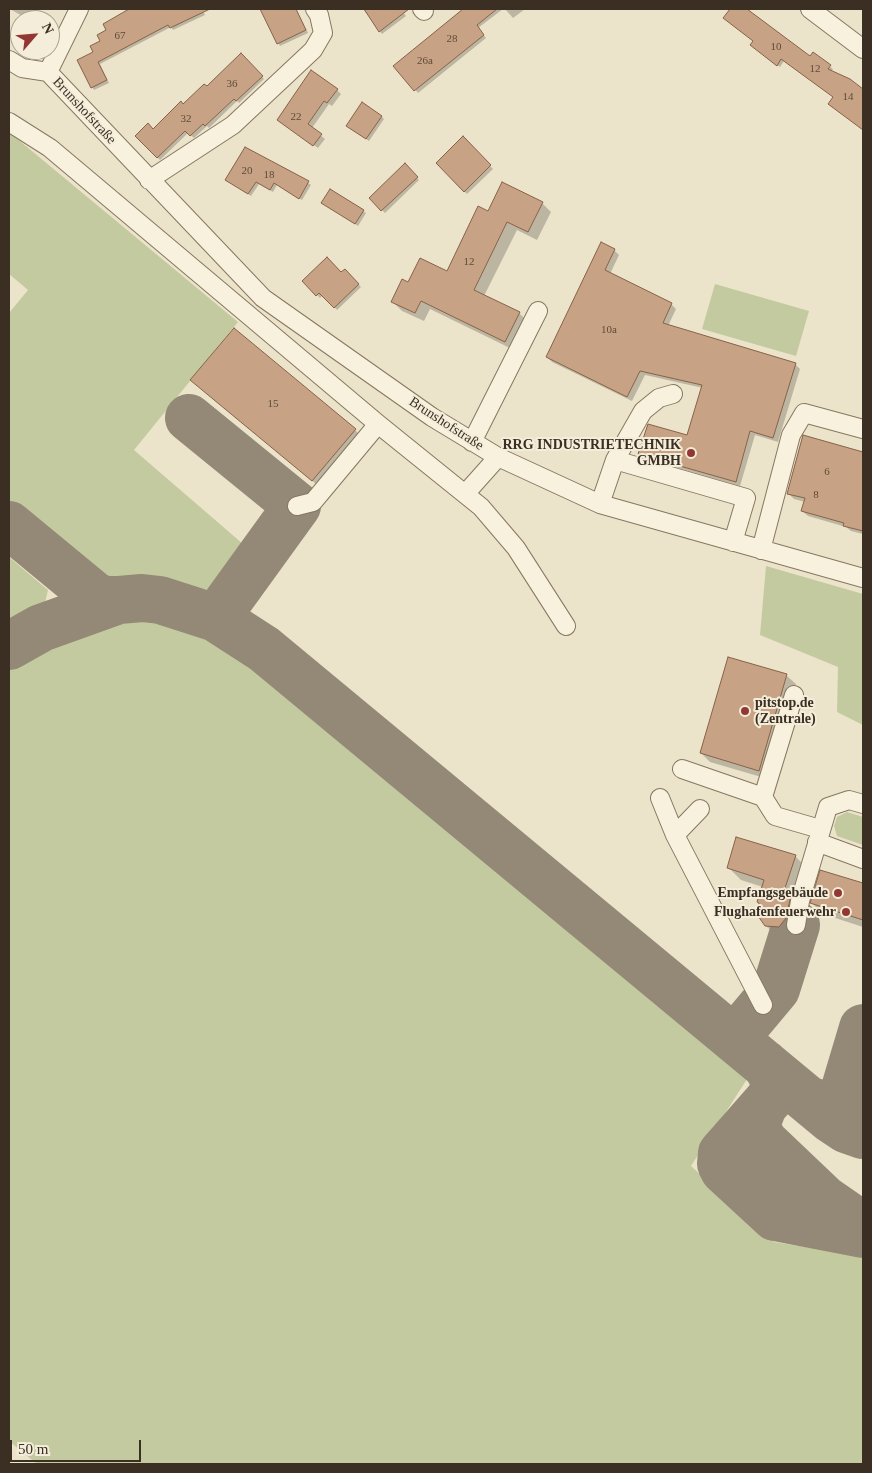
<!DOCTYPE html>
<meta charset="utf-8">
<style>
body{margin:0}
#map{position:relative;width:872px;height:1473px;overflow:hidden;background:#ece3cb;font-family:"Times New Roman",serif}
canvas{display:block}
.frame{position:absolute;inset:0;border:10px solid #3a2f22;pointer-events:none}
.north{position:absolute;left:10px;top:10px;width:50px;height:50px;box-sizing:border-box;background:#f4edda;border:1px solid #aaa190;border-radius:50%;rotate:63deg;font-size:14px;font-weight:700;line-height:20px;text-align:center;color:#3a2f22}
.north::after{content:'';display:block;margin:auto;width:18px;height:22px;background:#933734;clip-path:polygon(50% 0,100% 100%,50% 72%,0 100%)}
.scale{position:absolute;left:10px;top:1440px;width:131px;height:22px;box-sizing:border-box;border:2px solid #3a2f22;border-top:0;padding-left:6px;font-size:15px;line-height:18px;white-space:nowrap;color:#3a2f22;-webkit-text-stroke:4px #f4edda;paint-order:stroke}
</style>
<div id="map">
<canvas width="872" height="1473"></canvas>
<div class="frame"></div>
<div class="north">N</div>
<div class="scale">50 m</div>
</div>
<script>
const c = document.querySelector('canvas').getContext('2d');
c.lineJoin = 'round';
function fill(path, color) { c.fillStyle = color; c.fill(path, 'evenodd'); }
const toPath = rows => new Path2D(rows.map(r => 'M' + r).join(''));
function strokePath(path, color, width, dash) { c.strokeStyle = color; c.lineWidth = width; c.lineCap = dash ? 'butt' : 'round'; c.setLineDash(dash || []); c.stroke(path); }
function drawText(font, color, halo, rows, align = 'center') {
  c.font = font + ' "Times New Roman",serif'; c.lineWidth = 4; c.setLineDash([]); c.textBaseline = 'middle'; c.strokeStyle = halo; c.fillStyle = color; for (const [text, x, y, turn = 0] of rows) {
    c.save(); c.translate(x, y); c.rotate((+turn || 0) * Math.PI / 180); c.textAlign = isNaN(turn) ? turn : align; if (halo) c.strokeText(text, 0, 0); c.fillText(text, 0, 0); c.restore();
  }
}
const green = toPath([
 [9,132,238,322,134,450,243,544,209,589,192,593,98,576,9,502,9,313,28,290,9,274],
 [715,284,809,311,796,356,702,329],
 [9,557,48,590,44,607,9,627],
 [766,566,863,594,863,725,837,712,838,667,760,635],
 [144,617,196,630,253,661,751,1073,691,1166,774,1242,863,1256,863,1464,37,1464,9,1441,9,670,39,653,108,625],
 [847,812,863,817,863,845,837,836,834,826,837,817]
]);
const shadow = toPath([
 [10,9,35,9,34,11,50,20,55,25,50,35,50,20,29,20],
 [133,9,202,9,205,15,173,30,171,27,100,64,109,83,94,90,92,87,95,52,108,31,105,25],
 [261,9,296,9,308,33,280,46],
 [363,9,401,9,406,16,382,34],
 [465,9,503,9,478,28,486,38,418,93,395,66],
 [505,9,525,9,513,18],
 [731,9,745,9,811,57,813,54,833,69,831,72,849,80,863,91,863,129,832,106,834,97,784,61,780,67,754,47,754,41,724,18],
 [241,55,264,79,239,103,237,101,209,128,207,126,194,138,188,133,160,160,137,136,153,130,207,88],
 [337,90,341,94,332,106,329,104,312,128,325,139,318,148,281,122],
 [381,116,384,119,369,141,350,128],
 [463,138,493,169,467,194,437,163],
 [405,165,419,180,385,213,370,198],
 [285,168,311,185,302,200,277,185,273,192,259,184,251,196,227,180,284,170],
 [323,203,363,211,366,213,358,226],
 [542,203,551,212,537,240,517,230,484,296,519,313,528,322,514,350,430,309,424,321,402,311,393,302,409,284,447,273,489,213],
 [614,250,619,255,610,274,671,304,676,309,668,326,795,364,800,369,778,442,755,435,740,486,645,458,640,454,688,437,703,388,645,375,632,401,552,362,547,357],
 [345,271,361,287,337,310,323,295,320,298,304,281,341,274],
 [201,388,355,430,364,439,322,489],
 [804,436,863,453,863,534,851,531,846,527,808,516,802,511,805,502,794,499,788,493],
 [729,658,787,676,796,684,768,779,710,762,701,753],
 [795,856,807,868,798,931,793,937,787,940,779,938,766,926,763,887,741,880,729,868],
 [821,872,863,884,863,927,823,914,812,903]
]);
const taxiway = toPath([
 [189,418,297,506,216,618],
 [9,525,95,596,105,600,119,600],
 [9,646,41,628,119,600,142,598,160,600,216,618,264,649,831,1119,846,1129,863,1135],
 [735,1038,776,989,796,925],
 [765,1064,775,1079,772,1096,722,1153,721,1164,724,1170,775,1217,863,1234],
 [811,1101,825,1105,835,1102,843,1095,863,1028],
 [762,1109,756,1125,763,1141,824,1199,863,1226]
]);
const building = toPath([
 [129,9,210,9,170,28,168,25,98,62,107,80,91,88,77,60,93,52,90,46,100,41,97,35,106,30,103,24,129,9],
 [260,9,296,9,306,30,277,44,260,9],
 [364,9,409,9,379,32,364,9],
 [463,9,497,9,477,25,484,35,414,91,393,66,463,9],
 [730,9,747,9,810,56,813,52,831,65,828,69,850,79,863,89,863,130,828,104,833,97,781,59,777,66,750,45,753,41,723,18,730,9],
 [241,53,263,76,236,101,234,99,205,126,203,124,190,136,185,131,157,158,135,136,148,123,153,129,181,101,183,104,204,84,207,86,241,53],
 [311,70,338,89,327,103,324,101,308,124,322,134,313,146,277,120,311,70],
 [362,102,382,116,366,139,346,126,362,102],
 [463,136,491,165,464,192,436,163,463,136],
 [245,147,309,181,299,199,274,183,270,190,256,182,248,194,225,180,245,147],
 [405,163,418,177,381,211,369,198,405,163],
 [502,182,543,202,528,232,507,222,474,290,520,312,505,342,421,301,415,313,391,302,402,279,408,282,420,258,447,271,478,206,488,211,502,182],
 [330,189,364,210,355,224,321,203,330,189],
 [601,242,615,249,605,270,672,303,663,323,796,363,773,438,750,431,736,482,638,454,648,424,687,435,702,385,640,371,627,397,546,357,601,242],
 [327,257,341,272,345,269,359,284,334,308,319,293,316,296,302,281,327,257],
 [234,328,356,429,312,481,190,380,234,328],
 [803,435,863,452,863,531,843,526,844,523,801,511,805,498,787,494,803,435],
 [728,657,787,674,759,771,700,753,728,657],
 [736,837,796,855,785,888,792,890,786,918,779,927,765,926,758,916,759,903,757,902,764,880,727,868,736,837],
 [820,870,863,883,863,920,810,903,820,870]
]);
const minor = toPath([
 [422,9,424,11],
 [810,9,863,49],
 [9,60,22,68,48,72,263,298,432,417,498,457,600,504,863,578],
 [48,72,79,9],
 [9,122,50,148,378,424,481,507,516,548,566,626],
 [149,180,233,125,313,50,323,33,319,15,315,9],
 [472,442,538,311],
 [615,460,643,411,659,398,673,394],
 [465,494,498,457],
 [600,504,615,460,746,498,733,542],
 [297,506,313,502,378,424],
 [761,550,791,435,804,413,863,429],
 [682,769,763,797,775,816,820,829],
 [763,797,794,695],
 [660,798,675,835,763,1005],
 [675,835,700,809],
 [817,842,863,859],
 [796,925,800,901,828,807,849,800,863,804]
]);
const markers = [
 [691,453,5,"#933734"],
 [745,711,5,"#933734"],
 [838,893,5,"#933734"],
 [846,912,5,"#933734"]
];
const numberNames = [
 ["67",120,36],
 ["28",452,39],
 ["10",776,47],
 ["26a",425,61],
 ["12",815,69],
 ["36",232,84],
 ["14",848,97],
 ["22",296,117],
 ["32",186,119],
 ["20",247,171],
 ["18",269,175],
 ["12",469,262],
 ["10a",609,330],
 ["15",273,404],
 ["6",827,472],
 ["8",816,495]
];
const streetNames = [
 ["Brunshofstraße",84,111,47],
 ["Brunshofstraße",446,424,33]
];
const poiNames = [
 ["RRG INDUSTRIETECHNIK",681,445],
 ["GMBH",681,461],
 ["pitstop.de",755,703,"left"],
 ["(Zentrale)",755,719,"left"],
 ["Empfangsgebäude",828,893],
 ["Flughafenfeuerwehr",836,912]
];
fill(green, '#c4ca9f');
fill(shadow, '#0003');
strokePath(taxiway, '#938976', 48);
fill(building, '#c8a284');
strokePath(building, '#866247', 1);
strokePath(minor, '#887760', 20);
strokePath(minor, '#f7f1de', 18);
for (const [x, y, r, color] of markers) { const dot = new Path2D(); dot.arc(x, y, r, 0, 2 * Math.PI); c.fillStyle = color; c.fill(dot); strokePath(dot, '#f4edda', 2); }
drawText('11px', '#5e4c3a', null, numberNames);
drawText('14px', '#3a2f22', '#f4edda', streetNames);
drawText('bold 14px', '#3a2f22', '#f4edda', poiNames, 'right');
</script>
